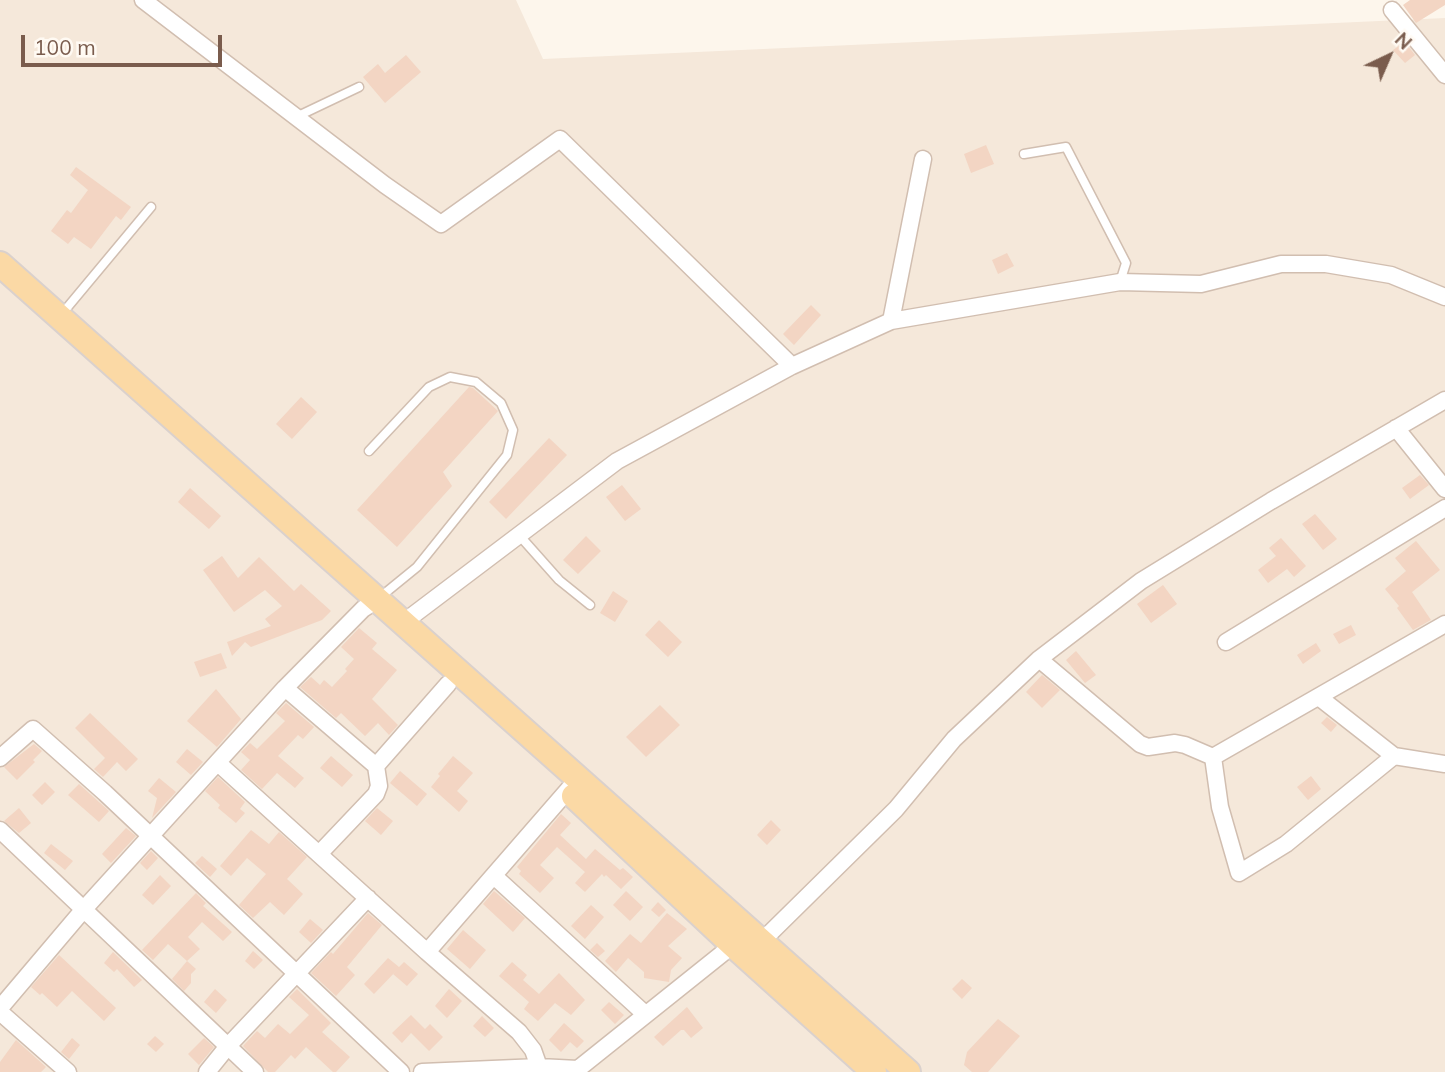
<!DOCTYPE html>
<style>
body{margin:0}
#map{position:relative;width:1445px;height:1072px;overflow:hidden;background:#fdf6ec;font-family:Mulish,sans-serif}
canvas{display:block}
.north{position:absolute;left:1354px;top:21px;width:70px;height:70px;-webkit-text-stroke:5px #fffaf3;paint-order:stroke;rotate:44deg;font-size:19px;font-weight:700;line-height:28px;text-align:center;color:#7a5c4d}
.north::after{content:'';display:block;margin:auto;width:24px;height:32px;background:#7a5c4d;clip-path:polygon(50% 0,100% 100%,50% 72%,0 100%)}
.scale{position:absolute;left:21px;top:35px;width:201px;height:32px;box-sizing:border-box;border:4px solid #7a5c4d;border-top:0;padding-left:9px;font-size:21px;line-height:24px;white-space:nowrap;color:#7a5c4d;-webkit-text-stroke:5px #fffaf3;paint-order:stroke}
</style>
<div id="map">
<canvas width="1445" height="1072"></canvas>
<div class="north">N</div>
<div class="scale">100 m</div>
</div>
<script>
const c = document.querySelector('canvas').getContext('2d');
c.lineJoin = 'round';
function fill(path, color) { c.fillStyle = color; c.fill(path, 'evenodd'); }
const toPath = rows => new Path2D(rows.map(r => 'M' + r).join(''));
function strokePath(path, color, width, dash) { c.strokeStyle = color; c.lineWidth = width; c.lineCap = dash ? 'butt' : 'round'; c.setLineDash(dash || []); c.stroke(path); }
const residential = toPath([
 [0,0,516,0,543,59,1445,18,1445,1072,0,1072]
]);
const building = toPath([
 [1410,0,1445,0,1445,5,1416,23,1403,5],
 [1405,42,1415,55,1405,63,1393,50],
 [406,55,421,72,385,103,363,77,378,64,385,73],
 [986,145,994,164,971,173,964,154],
 [76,167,131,207,121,220,116,216,91,249,74,237,68,244,51,231,67,210,71,213,88,190,70,175],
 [1007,253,1014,266,998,274,992,260],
 [811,305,821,315,794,345,783,334],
 [469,387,473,388,498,411,443,472,452,486,397,547,357,510],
 [301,397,317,412,292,439,276,424],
 [549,438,567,455,506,519,489,502],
 [1420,475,1429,485,1410,499,1402,488],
 [622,485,641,509,625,521,606,497],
 [190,488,221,516,209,529,178,502],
 [1315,514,1337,539,1323,550,1302,524],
 [586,536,601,551,578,574,563,560],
 [1281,538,1306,566,1294,577,1287,569,1268,583,1258,570,1276,556,1269,548],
 [1416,541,1440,570,1412,592,1431,620,1413,630,1397,608,1399,606,1385,589,1406,571,1395,558],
 [222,556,238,578,259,557,294,591,301,584,331,611,322,620,251,647,245,642,232,656,227,642,271,626,265,619,282,606,265,590,234,612,203,570],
 [1163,585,1177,604,1151,623,1137,604],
 [613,591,628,601,615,622,600,613],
 [659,620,682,642,668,657,645,635],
 [1351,625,1356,635,1339,644,1333,634],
 [359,628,377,643,372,649,397,670,372,699,398,725,389,735,378,723,365,736,341,713,336,718,300,687,311,677,320,685,324,680,332,687,347,671,345,669,354,659,341,647],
 [1316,643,1321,651,1303,664,1297,655],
 [1076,651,1096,675,1085,683,1066,660],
 [221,653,227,668,200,677,194,662],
 [1042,675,1060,690,1042,708,1026,692],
 [216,689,241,719,217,747,187,721],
 [286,703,314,727,303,739,298,735,278,756,304,778,295,788,277,773,262,789,241,770,250,760,241,752,250,743,257,749,285,721,276,713],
 [660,705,680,725,646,757,626,737],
 [90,713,138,759,126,771,117,762,103,777,94,769,105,758,75,728],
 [1327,717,1337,725,1331,732,1321,723],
 [34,744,42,751,33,760,35,762,17,780,4,767],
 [187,749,203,762,191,775,176,762],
 [331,756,353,775,342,787,320,768],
 [453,756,473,773,457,791,468,801,459,812,431,787,440,776,438,774],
 [400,771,427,794,417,806,390,783],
 [1311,776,1321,789,1308,800,1297,787],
 [218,777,245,802,240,809,245,813,236,823,218,808,220,805,205,791],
 [159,778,176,792,152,818,157,798,148,791],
 [45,782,55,792,42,805,32,795],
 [79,784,109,811,99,822,68,795],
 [19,808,31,823,19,833,4,821],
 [377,808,393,821,381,835,365,821],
 [561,814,571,823,560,835,586,859,595,849,620,870,623,868,633,877,621,889,606,875,604,877,602,874,585,892,575,883,585,872,557,847,540,865,554,878,540,893,519,874,521,871,517,867],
 [771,820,781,830,767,845,757,835],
 [126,828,136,836,111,863,102,854],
 [251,830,269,844,279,832,307,857,287,879,303,894,284,915,270,902,253,918,239,905,266,874,247,858,231,876,220,866],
 [51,844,73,861,65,870,44,853],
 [151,851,158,858,147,870,140,863],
 [202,856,217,869,210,877,195,863],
 [160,875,171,886,153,905,142,895],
 [494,891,525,918,513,932,483,904],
 [626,891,643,907,630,921,613,905],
 [196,893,206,903,203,906,232,932,223,941,202,922,188,937,200,949,187,961,168,944,153,960,142,950],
 [658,902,666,910,659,917,651,910],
 [591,905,604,917,585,939,571,926],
 [368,913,382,925,347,967,355,975,336,996,311,973,331,952,333,954],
 [667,913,687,929,668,946,682,958,671,970,669,982,644,978,644,972,628,958,616,972,605,961,630,934,641,943],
 [310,919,323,930,311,943,299,932],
 [463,930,486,950,470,969,447,949],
 [597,943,605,951,598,957,590,950],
 [253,951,263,960,254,969,245,961],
 [113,952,142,980,134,987,117,969,114,972,104,963],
 [59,955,116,1008,104,1021,72,991,57,1007,42,993,40,995,31,987],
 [388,958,399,967,404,962,418,974,407,986,393,974,398,969,374,994,364,984],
 [187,961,196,969,191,974,191,983,184,991,172,979],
 [512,962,527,975,523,980,539,994,559,973,585,1000,571,1015,555,1003,538,1021,524,1009,529,1002,499,976],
 [962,979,972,988,962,999,952,989],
 [215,989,227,1000,216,1013,204,1002],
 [297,989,331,1023,322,1032,350,1057,336,1072,333,1072,306,1047,295,1059,291,1055,275,1072,268,1072,243,1046,257,1031,265,1038,278,1024,290,1034,309,1015,289,997],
 [449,989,462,1001,447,1018,435,1006],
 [609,1002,624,1015,615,1024,601,1010],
 [687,1007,703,1028,691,1038,684,1030,681,1030,663,1046,654,1037],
 [411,1015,425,1029,430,1024,443,1037,429,1051,411,1033,402,1043,392,1033],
 [482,1016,494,1028,485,1037,473,1026],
 [998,1019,1020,1036,988,1072,972,1072,964,1065,967,1052],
 [564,1023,584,1041,577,1048,570,1042,561,1052,549,1040],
 [155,1036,164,1044,156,1052,147,1044],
 [72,1038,80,1045,69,1059,61,1052],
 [204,1038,214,1047,199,1065,188,1054],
 [16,1040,46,1067,41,1072,0,1072,0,1062]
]);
const lane = toPath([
 [296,117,359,87],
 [1024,154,1066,147,1126,263,1120,282],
 [61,315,151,207],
 [369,451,429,387,450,377,476,382,501,403,513,430,507,455,417,567,379,598],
 [519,535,559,580,590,605]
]);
const street = toPath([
 [143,0,385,185,441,224,560,139,792,366],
 [1392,10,1445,75],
 [891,321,923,159],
 [1396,428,1445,489],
 [404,622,617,461,792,366,891,321,1120,282,1201,284,1281,264,1326,264,1391,275,1445,297],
 [1226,642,1445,508],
 [1039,659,1140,744,1148,747,1175,743,1185,745,1213,757,1445,624],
 [285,688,376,766],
 [1320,698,1394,756,1445,764],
 [1213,757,1220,807,1239,873,1286,844,1394,756],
 [0,758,33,729,105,793,401,1072],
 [218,763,427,952,574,783],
 [0,830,255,1072],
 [319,854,376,794,379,786,376,766,448,684],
 [494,876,645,1014],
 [762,941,896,809,954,739,1039,659,1141,581,1271,501,1445,400],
 [427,952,519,1032,533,1050,539,1067],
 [0,1008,84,909,285,688,363,609,377,600],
 [0,1012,68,1072],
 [207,1072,228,1046,368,898],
 [422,1072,539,1067,578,1069,733,945]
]);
const primary = toPath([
 [0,264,908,1072],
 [574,796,733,945,874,1072]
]);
fill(residential, '#f5e8da');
fill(building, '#f3d5c3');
strokePath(lane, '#d1beb0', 11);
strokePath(street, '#d1beb0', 19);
strokePath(primary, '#dad1cd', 28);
strokePath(lane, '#fff', 8);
strokePath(street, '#fff', 16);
strokePath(primary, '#fbd9a5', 24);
</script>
